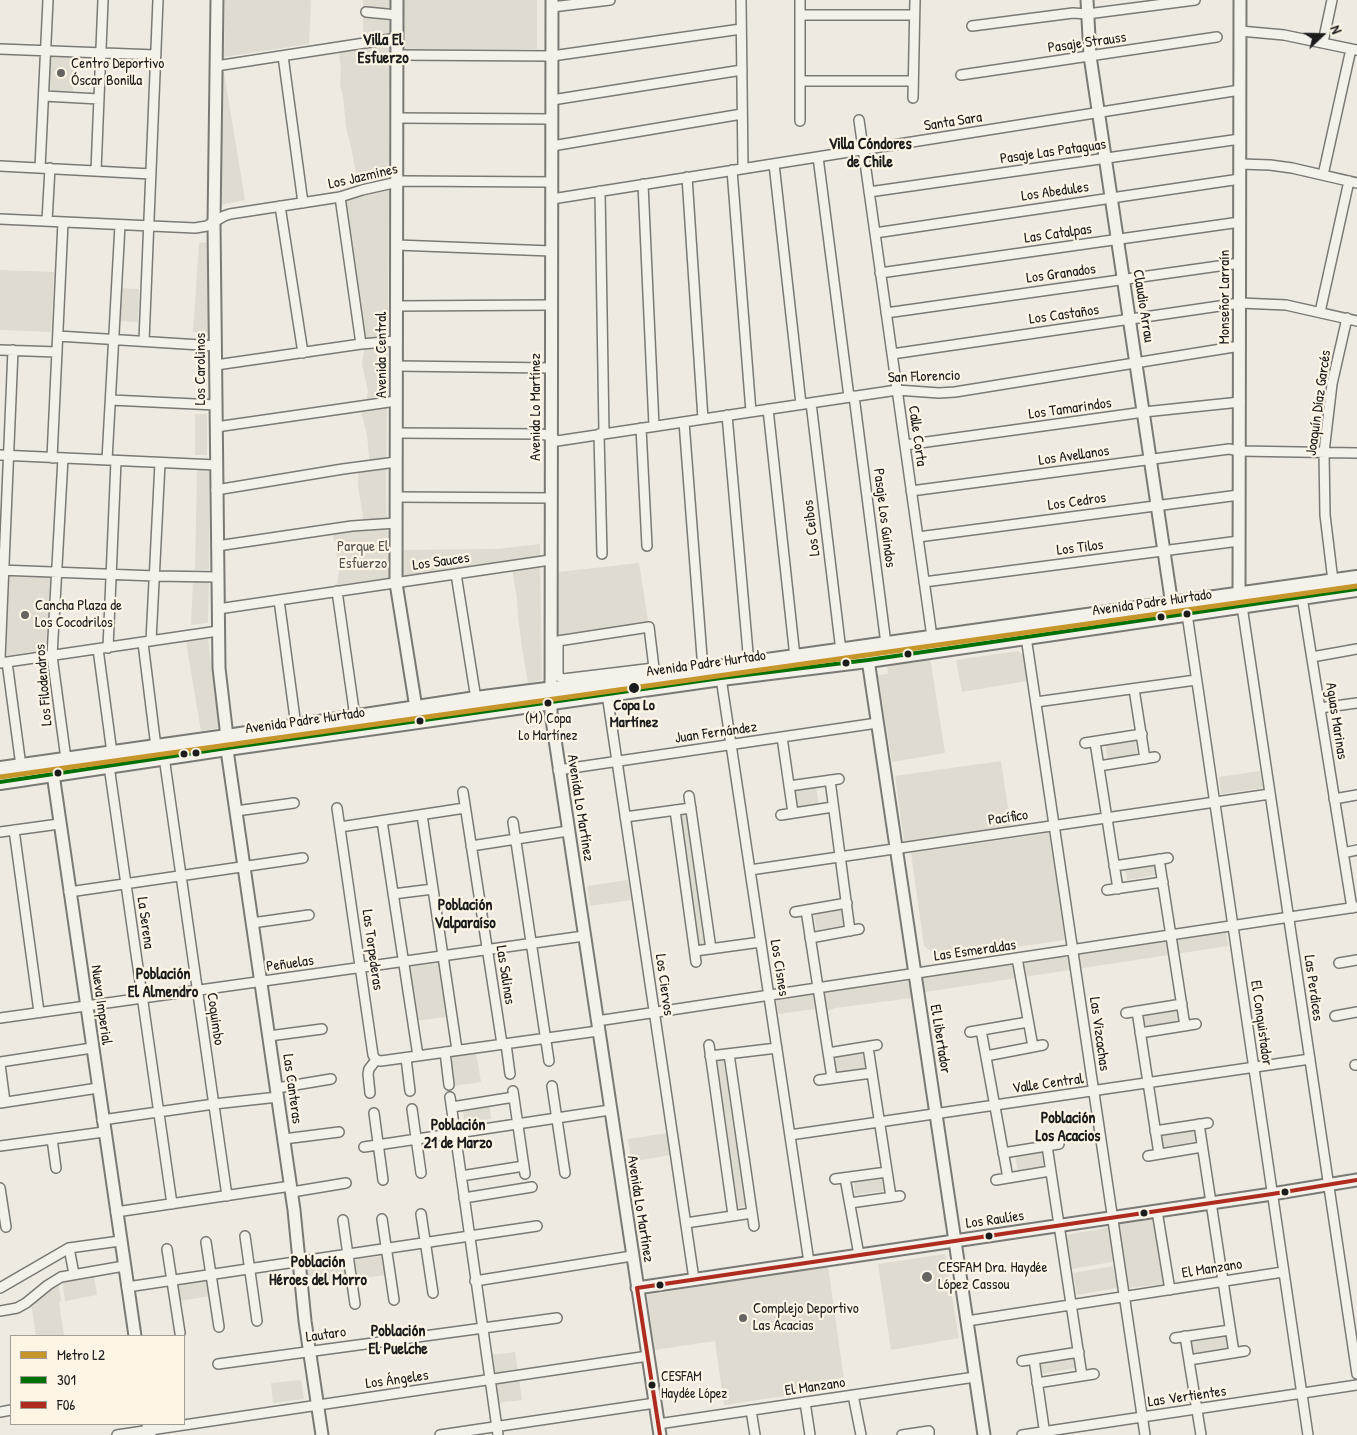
<!DOCTYPE html>
<meta charset="utf-8">
<style>
body{margin:0}
#map{position:relative;width:1357px;height:1435px;overflow:hidden;background:#eeeae2;font-family:"Patrick Hand",sans-serif}
canvas{display:block}
.legend{position:absolute;left:10px;top:1335px;width:175px;height:90px;box-sizing:border-box;background:#fcf5e5;border:1px solid #a29e95;margin:0;padding:6px 9px;list-style:none;font-size:15px;color:#1c1c1c}
.legend li{display:flex;align-items:center;gap:10px;height:25px}
.legend b{width:25px;border:1px solid #a29e95}
.north{position:absolute;left:1297px;top:10px;width:50px;height:50px;-webkit-text-stroke:4px #fcf5e5;paint-order:stroke;rotate:69deg;font-size:14px;font-weight:700;line-height:20px;text-align:center;color:#1c1c1c}
.north::after{content:'';display:block;margin:auto;width:18px;height:22px;background:#1c1c1c;clip-path:polygon(50% 0,100% 100%,50% 72%,0 100%)}
</style>
<div id="map">
<canvas width="1357" height="1435"></canvas>
<ul class="legend">
<li><b style="height:6px;background:#c6962a"></b>Metro L2</li>
<li><b style="height:6px;background:#007106"></b>301</li>
<li><b style="height:6px;background:#af2b1e"></b>F06</li>
</ul>
<div class="north">N</div>
</div>
<script>
const c = document.querySelector('canvas').getContext('2d');
c.lineJoin = 'round';
function fill(path, color) { c.fillStyle = color; c.fill(path, 'evenodd'); }
const toPath = rows => new Path2D(rows.map(r => 'M' + r).join(''));
function strokePath(path, color, width, dash) { c.strokeStyle = color; c.lineWidth = width; c.lineCap = dash ? 'butt' : 'round'; c.setLineDash(dash || []); c.stroke(path); }
function drawText(font, color, halo, rows, align = 'center') {
  c.font = font + ' "Patrick Hand",sans-serif'; c.lineWidth = 4.5; c.setLineDash([]); c.textBaseline = 'middle'; c.strokeStyle = halo; c.fillStyle = color; for (const [text, x, y, turn = 0] of rows) {
    c.save(); c.translate(x, y); c.rotate((+turn || 0) * Math.PI / 180); c.textAlign = isNaN(turn) ? turn : align; if (halo) c.strokeText(text, 0, 0); c.fillText(text, 0, 0); c.restore();
  }
}
const built = toPath([
 [225,0,311,0,309,44,224,57],
 [404,0,537,0,537,49,404,49],
 [0,270,54,272,51,332,0,330],
 [639,563,649,627,558,641,558,572],
 [1018,651,1023,655,1027,681,962,692,956,660],
 [930,657,945,753,892,762,878,675,888,674,887,664],
 [1001,761,1011,828,904,841,895,776],
 [1049,833,1065,940,940,958,924,946,911,853],
 [476,1052,481,1082,454,1086,449,1057],
 [1155,1218,1165,1284,1129,1288,1119,1222],
 [945,1254,959,1338,891,1350,878,1264]
]);
const green = toPath([
 [363,0,391,0,386,496,388,550,496,549,540,544,542,680,528,683,522,648,518,617,517,599,511,562,337,585,339,571,335,544,332,534,358,530,363,516,358,486,358,472,370,468,367,434,361,413,366,405,368,391,362,364,364,349,356,298,345,200,360,193,351,147,346,127,343,96,340,85,341,68,339,54,343,46,363,43],
 [495,0,534,0,534,14,495,14],
 [425,3,459,3,458,20,425,20],
 [498,17,530,17,531,34,498,34],
 [49,54,74,55,73,91,48,91],
 [220,72,224,72,245,200,221,205],
 [208,242,208,333,193,332,199,243],
 [119,288,139,289,138,322,118,321],
 [195,414,207,414,207,455,195,455],
 [197,470,209,471,209,569,195,570],
 [4,575,51,577,46,650,3,656],
 [193,580,209,581,208,623,191,625],
 [208,638,219,728,201,731,186,642],
 [1135,739,1137,755,1108,760,1105,744],
 [1260,771,1263,788,1221,794,1219,777],
 [816,787,819,804,795,808,792,791],
 [685,813,687,814,707,945,697,948,677,814],
 [1155,865,1156,875,1127,880,1125,869],
 [628,880,631,900,590,906,587,886],
 [842,910,844,925,817,930,814,915],
 [1226,931,1228,946,925,992,923,976],
 [439,963,446,1017,415,1021,408,967],
 [910,981,912,998,835,1008,828,1011,827,1009,824,1009,822,991],
 [813,994,815,1009,778,1014,776,999],
 [1176,1010,1178,1021,1143,1027,1142,1016],
 [862,1051,866,1070,834,1076,831,1056],
 [727,1058,749,1206,735,1208,714,1060],
 [489,1103,491,1119,465,1123,462,1106],
 [1195,1130,1197,1141,1163,1147,1161,1136],
 [667,1133,670,1155,631,1162,628,1139],
 [1041,1151,1044,1168,1018,1172,1015,1155],
 [882,1179,884,1191,855,1195,854,1182],
 [1111,1227,1117,1261,1072,1269,1066,1235],
 [383,1256,386,1275,307,1285,304,1266],
 [828,1266,845,1387,724,1405,715,1341,655,1350,647,1295],
 [1113,1266,1117,1288,1077,1295,1073,1273],
 [94,1275,97,1295,65,1301,62,1280],
 [209,1279,211,1296,179,1301,177,1284],
 [58,1282,61,1301,59,1302,64,1336,36,1336,31,1303],
 [1226,1337,1227,1348,1193,1353,1191,1342],
 [515,1352,522,1400,497,1403,491,1355],
 [1074,1357,1076,1368,1041,1374,1039,1363],
 [301,1380,304,1399,273,1403,271,1383]
]);
const street = toPath([
 [741,0,743,168],
 [552,7,610,0],
 [366,12,397,15],
 [800,15,914,15],
 [972,26,1073,13,1087,14,1195,0],
 [1240,31,1284,35,1356,50],
 [1323,42,1332,0],
 [0,49,156,55],
 [397,55,552,56,741,29],
 [283,56,303,203],
 [216,66,397,38],
 [961,75,1217,37],
 [800,81,913,81],
 [44,96,99,99],
 [913,98,915,0],
 [552,100,742,70],
 [397,118,552,119],
 [859,120,932,637],
 [800,121,800,0],
 [552,146,742,114],
 [818,157,849,397],
 [774,164,801,404],
 [1240,164,1270,165,1292,168,1357,183],
 [0,166,151,174],
 [40,168,48,0],
 [732,170,751,412],
 [96,171,103,0],
 [1323,175,1351,49],
 [687,177,703,419],
 [643,184,654,426],
 [600,191,604,433],
 [869,192,1240,139],
 [340,197,361,344],
 [552,199,1240,90],
 [280,206,303,353],
 [0,219,195,228,207,226,224,216,230,214,340,197,362,190,402,181,551,182],
 [47,221,50,168],
 [875,233,1240,179],
 [397,245,551,251],
 [880,273,1240,222],
 [397,306,551,305],
 [1320,312,1349,181],
 [886,313,1240,263],
 [58,336,216,346],
 [144,341,158,0],
 [0,350,57,352],
 [892,354,1240,303,1286,305,1357,321],
 [216,365,361,344,397,341],
 [397,366,551,368],
 [854,396,886,644],
 [111,400,216,405],
 [811,403,841,651],
 [768,409,795,657],
 [727,415,749,664],
 [684,422,703,670],
 [216,427,396,401],
 [641,428,647,546],
 [396,433,541,434,551,436,557,441,897,390,939,393,955,392,1240,346],
 [599,434,602,554],
 [905,445,1144,412,1240,402],
 [0,455,216,465],
 [52,458,63,222],
 [63,458,52,656,66,759],
 [107,460,120,225],
 [216,490,343,469,396,462],
 [911,491,1229,449,1240,451,1357,453],
 [396,497,550,498],
 [918,537,1239,495],
 [217,546,352,526,396,523],
 [0,570,155,576,217,577],
 [456,574,476,699],
 [1333,581,1325,515,1324,452,1332,384,1347,318],
 [924,582,1239,541],
 [337,591,355,717],
 [1302,597,1352,908],
 [279,600,296,726],
 [1242,606,1357,1374],
 [218,609,550,560],
 [1187,614,1308,1435],
 [649,627,654,668,563,679,558,676,558,641,649,627],
 [1026,637,1145,1435],
 [151,641,160,463],
 [143,643,156,747],
 [108,648,116,461],
 [98,649,112,753],
 [1312,657,1357,649],
 [0,659,13,350],
 [7,662,21,766],
 [0,663,218,631],
 [721,678,809,1262],
 [1134,689,1145,759],
 [607,694,694,1279],
 [1036,702,1196,680],
 [1320,708,1357,703],
 [782,737,793,813],
 [1095,742,1118,889],
 [1085,743,1142,734],
 [164,757,227,1196],
 [109,766,172,1204],
 [1099,766,1155,757],
 [558,770,877,723],
 [830,780,850,931],
 [789,786,839,779],
 [463,792,502,1044],
 [689,796,711,949],
 [1334,799,1357,795],
 [337,808,373,1055,376,1060],
 [675,810,696,962],
 [236,811,294,803],
 [422,815,457,1050],
 [781,815,833,807],
 [625,817,691,808],
 [382,821,418,1056],
 [513,822,549,1061],
 [340,827,465,808],
 [14,830,39,1012],
 [0,832,59,824],
 [471,846,568,831],
 [1343,853,1357,850],
 [1159,859,1185,1026],
 [1114,866,1168,858],
 [750,870,1270,794],
 [1107,890,1163,882],
 [69,892,303,858],
 [393,894,433,889],
 [806,910,832,1078],
 [795,912,847,903],
 [252,923,309,915],
 [810,938,859,929],
 [695,951,761,942],
 [1017,958,1033,1047],
 [1339,963,1357,960],
 [1137,1011,1159,1154],
 [1126,1013,1182,1004],
 [1335,1016,1357,1012],
 [0,1018,584,936],
 [597,1021,1357,907],
 [981,1030,1008,1178],
 [970,1032,1028,1022],
 [1140,1033,1196,1024],
 [269,1036,322,1029],
 [506,1044,510,1074],
 [709,1045,733,1215],
 [868,1047,891,1197],
 [445,1052,449,1085],
 [828,1053,877,1045],
 [729,1054,754,1226],
 [710,1056,777,1048],
 [986,1056,1043,1045],
 [406,1058,410,1091],
 [376,1060,381,1061,598,1031],
 [0,1062,92,1048],
 [0,1064,5,1102],
 [1355,1065,1357,1065],
 [819,1080,872,1073],
 [552,1086,565,1173],
 [277,1088,331,1079],
 [513,1091,525,1174],
 [370,1093,368,1074,369,1069,376,1060],
 [450,1097,498,1435],
 [0,1103,98,1088],
 [452,1107,514,1097],
 [412,1109,421,1173],
 [374,1113,383,1180],
 [102,1120,214,1104,278,1097],
 [1199,1124,1234,1353],
 [1155,1131,1208,1123],
 [790,1135,1310,1059],
 [52,1139,56,1168],
 [284,1139,339,1132],
 [0,1146,104,1132],
 [1047,1146,1082,1376],
 [364,1147,610,1110],
 [1003,1153,1059,1144],
 [1148,1156,1202,1147],
 [461,1176,524,1166],
 [845,1178,859,1255],
 [835,1179,887,1172],
 [996,1180,1050,1171],
 [0,1188,6,1227],
 [292,1192,346,1183],
 [464,1198,532,1187],
 [850,1203,900,1196],
 [1157,1211,1170,1290],
 [116,1212,291,1186],
 [421,1214,433,1293],
 [382,1219,394,1300],
 [343,1220,355,1304],
 [686,1223,752,1213],
 [245,1236,257,1321],
 [206,1242,219,1327],
 [69,1248,74,1274],
 [167,1249,180,1333],
 [475,1281,632,1256],
 [127,1287,537,1226],
 [0,1288,69,1248,120,1241],
 [0,1311,17,1308,26,1303,48,1285,61,1277,124,1266],
 [967,1321,1283,1272],
 [1185,1336,1201,1435],
 [1175,1338,1230,1330],
 [1034,1359,1045,1435],
 [1189,1360,1245,1351],
 [1022,1361,1079,1352],
 [218,1364,557,1318],
 [1037,1383,1094,1374],
 [853,1395,861,1435],
 [805,1402,810,1435],
 [751,1410,755,1435],
 [0,1412,11,1410],
 [658,1424,975,1377],
 [117,1435,648,1356],
 [440,1435,655,1403],
 [902,1435,929,1431,929,1435],
 [1022,1435,1357,1385]
]);
const secondary = toPath([
 [217,0,214,223,219,668,227,737,228,757,294,1210,305,1321,322,1435],
 [397,0,396,583,416,708],
 [552,0,551,713,660,1435],
 [1087,0,1090,56,1173,612],
 [1239,595,1240,0],
 [867,653,984,1435],
 [53,774,135,1336],
 [637,1288,1272,1194,1357,1180],
 [148,1424,150,1435]
]);
const primary = toPath([
 [0,769,227,737,476,699,703,670,1357,578],
 [0,782,227,748,721,678,868,660,1357,589]
]);
const bus1 = toPath([
 [0,782,227,748,721,678,868,660,1357,589]
]);
const bus2 = toPath([
 [637,1288,1272,1194,1357,1180],
 [637,1288,660,1435]
]);
const metro1 = toPath([
 [0,777,1357,586]
]);
const markers = [
 [61,73,5,"#666461"],
 [1187,614,4.5,"#1c1c1c"],
 [25,615,5,"#666461"],
 [1161,617,4.5,"#1c1c1c"],
 [908,654,4.5,"#1c1c1c"],
 [846,663,4.5,"#1c1c1c"],
 [634,688,6,"#1c1c1c"],
 [548,703,4.5,"#1c1c1c"],
 [420,721,4.5,"#1c1c1c"],
 [196,753,4.5,"#1c1c1c"],
 [184,754,4.5,"#1c1c1c"],
 [58,773,4.5,"#1c1c1c"],
 [1285,1192,4.5,"#1c1c1c"],
 [1144,1213,4.5,"#1c1c1c"],
 [989,1236,4.5,"#1c1c1c"],
 [927,1277,6,"#666461"],
 [660,1285,4.5,"#1c1c1c"],
 [743,1318,5,"#666461"],
 [652,1385,4.5,"#1c1c1c"]
];
const busNames = [
 ["(M) Copa",548,719],
 ["Lo Martínez",548,736],
 ["CESFAM",661,1377,"left"],
 ["Haydée López",661,1394,"left"]
];
const streetNames = [
 ["Pasaje Strauss",1087,43,-8],
 ["Santa Sara",953,122,-9],
 ["Pasaje Las Pataguas",1053,152,-8],
 ["Los Jazmines",363,177,-13],
 ["Los Abedules",1055,192,-8],
 ["Las Catalpas",1058,234,-8],
 ["Los Granados",1061,274,-8],
 ["Monseñor Larraín",1225,297,-90],
 ["Claudio Arrau",1143,306,81],
 ["Los Castaños",1064,315,-8],
 ["Avenida Central",382,355,-90],
 ["Los Carolinos",201,369,-90],
 ["San Florencio",924,377,-2],
 ["Joaquín Díaz Garcés",1319,403,-82],
 ["Avenida Lo Martínez",536,407,-90],
 ["Los Tamarindos",1070,409,-8],
 ["Calle Corta",917,436,82],
 ["Los Avellanos",1074,456,-8],
 ["Los Cedros",1077,502,-8],
 ["Pasaje Los Guindos",884,518,83],
 ["Los Ceibos",812,528,-97],
 ["Los Tilos",1080,548,-7],
 ["Los Sauces",441,562,-8],
 ["Avenida Padre Hurtado",1152,603,-8],
 ["Avenida Padre Hurtado",706,664,-8],
 ["Los Filodendros",44,685,-95],
 ["Avenida Padre Hurtado",305,721,-8],
 ["Aguas Marinas",1336,721,81],
 ["Juan Fernández",716,733,-8],
 ["Avenida Lo Martínez",580,808,81],
 ["Pacífico",1008,818,-8],
 ["La Serena",145,923,82],
 ["Las Torpederas",372,950,82],
 ["Las Esmeraldas",975,951,-8],
 ["Peñuelas",290,964,-8],
 ["Los Cisnes",779,968,81],
 ["Las Salinas",505,975,81],
 ["Los Ciervos",664,985,82],
 ["Las Perdices",1313,988,82],
 ["Nueva Imperial",101,1005,82],
 ["Coquimbo",215,1019,82],
 ["El Conquistador",1261,1023,82],
 ["Las Vizcachas",1099,1034,82],
 ["El Libertador",940,1039,81],
 ["Valle Central",1048,1084,-8],
 ["Las Canteras",292,1089,82],
 ["Avenida Lo Martínez",640,1209,81],
 ["Los Raulíes",995,1220,-8],
 ["El Manzano",1212,1269,-9],
 ["Lautaro",326,1335,-8],
 ["Los Ángeles",397,1380,-8],
 ["El Manzano",815,1387,-8],
 ["Las Vertientes",1187,1397,-8]
];
const poiNames = [
 ["Centro Deportivo",71,64],
 ["Óscar Bonilla",71,81],
 ["Cancha Plaza de",35,606],
 ["Los Cocodrilos",35,623],
 ["CESFAM Dra. Haydée",938,1268],
 ["López Cassou",938,1285],
 ["Complejo Deportivo",753,1309],
 ["Las Acacias",753,1326]
];
const parkNames = [
 ["Parque El",363,547],
 ["Esfuerzo",363,564]
];
const stopNames = [
 ["Copa Lo",634,706],
 ["Martínez",634,723]
];
const neighbourhoodNames = [
 ["Villa El",383,41],
 ["Esfuerzo",383,59],
 ["Villa Cóndores",870,145],
 ["de Chile",870,163],
 ["Población",465,906],
 ["Valparaíso",465,924],
 ["Población",163,975],
 ["El Almendro",163,993],
 ["Población",1068,1119],
 ["Los Acacios",1068,1137],
 ["Población",458,1126],
 ["21 de Marzo",458,1144],
 ["Población",318,1263],
 ["Héroes del Morro",318,1281],
 ["Población",398,1332],
 ["El Puelche",398,1350]
];
fill(built, '#e0dbd0');
fill(green, '#dfdbd0');
strokePath(street, '#7a7975', 12);
strokePath(secondary, '#7a7975', 15);
strokePath(primary, '#7a7975', 18);
strokePath(street, '#f4f1ea', 9);
strokePath(secondary, '#f4f1ea', 11);
strokePath(primary, '#f4f1ea', 14);
strokePath(bus1, '#007106', 4);
strokePath(bus2, '#af2b1e', 4);
strokePath(metro1, '#c6962a', 5);
for (const [x, y, r, color] of markers) { const dot = new Path2D(); dot.arc(x, y, r, 0, 2 * Math.PI); c.fillStyle = color; c.fill(dot); strokePath(dot, '#fcf5e5', 2); }
drawText('14px', '#1c1c1c', '#fcf5e5', busNames);
drawText('15px', '#1c1c1c', '#fcf5e5', streetNames);
drawText('15px', '#1c1c1c', '#fcf5e5', poiNames, 'left');
drawText('15px', '#53514e', '#fcf5e5', parkNames);
drawText('bold 15px', '#1c1c1c', '#fcf5e5', stopNames);
drawText('bold 16px', '#1c1c1c', '#fcf5e5', neighbourhoodNames);
</script>
